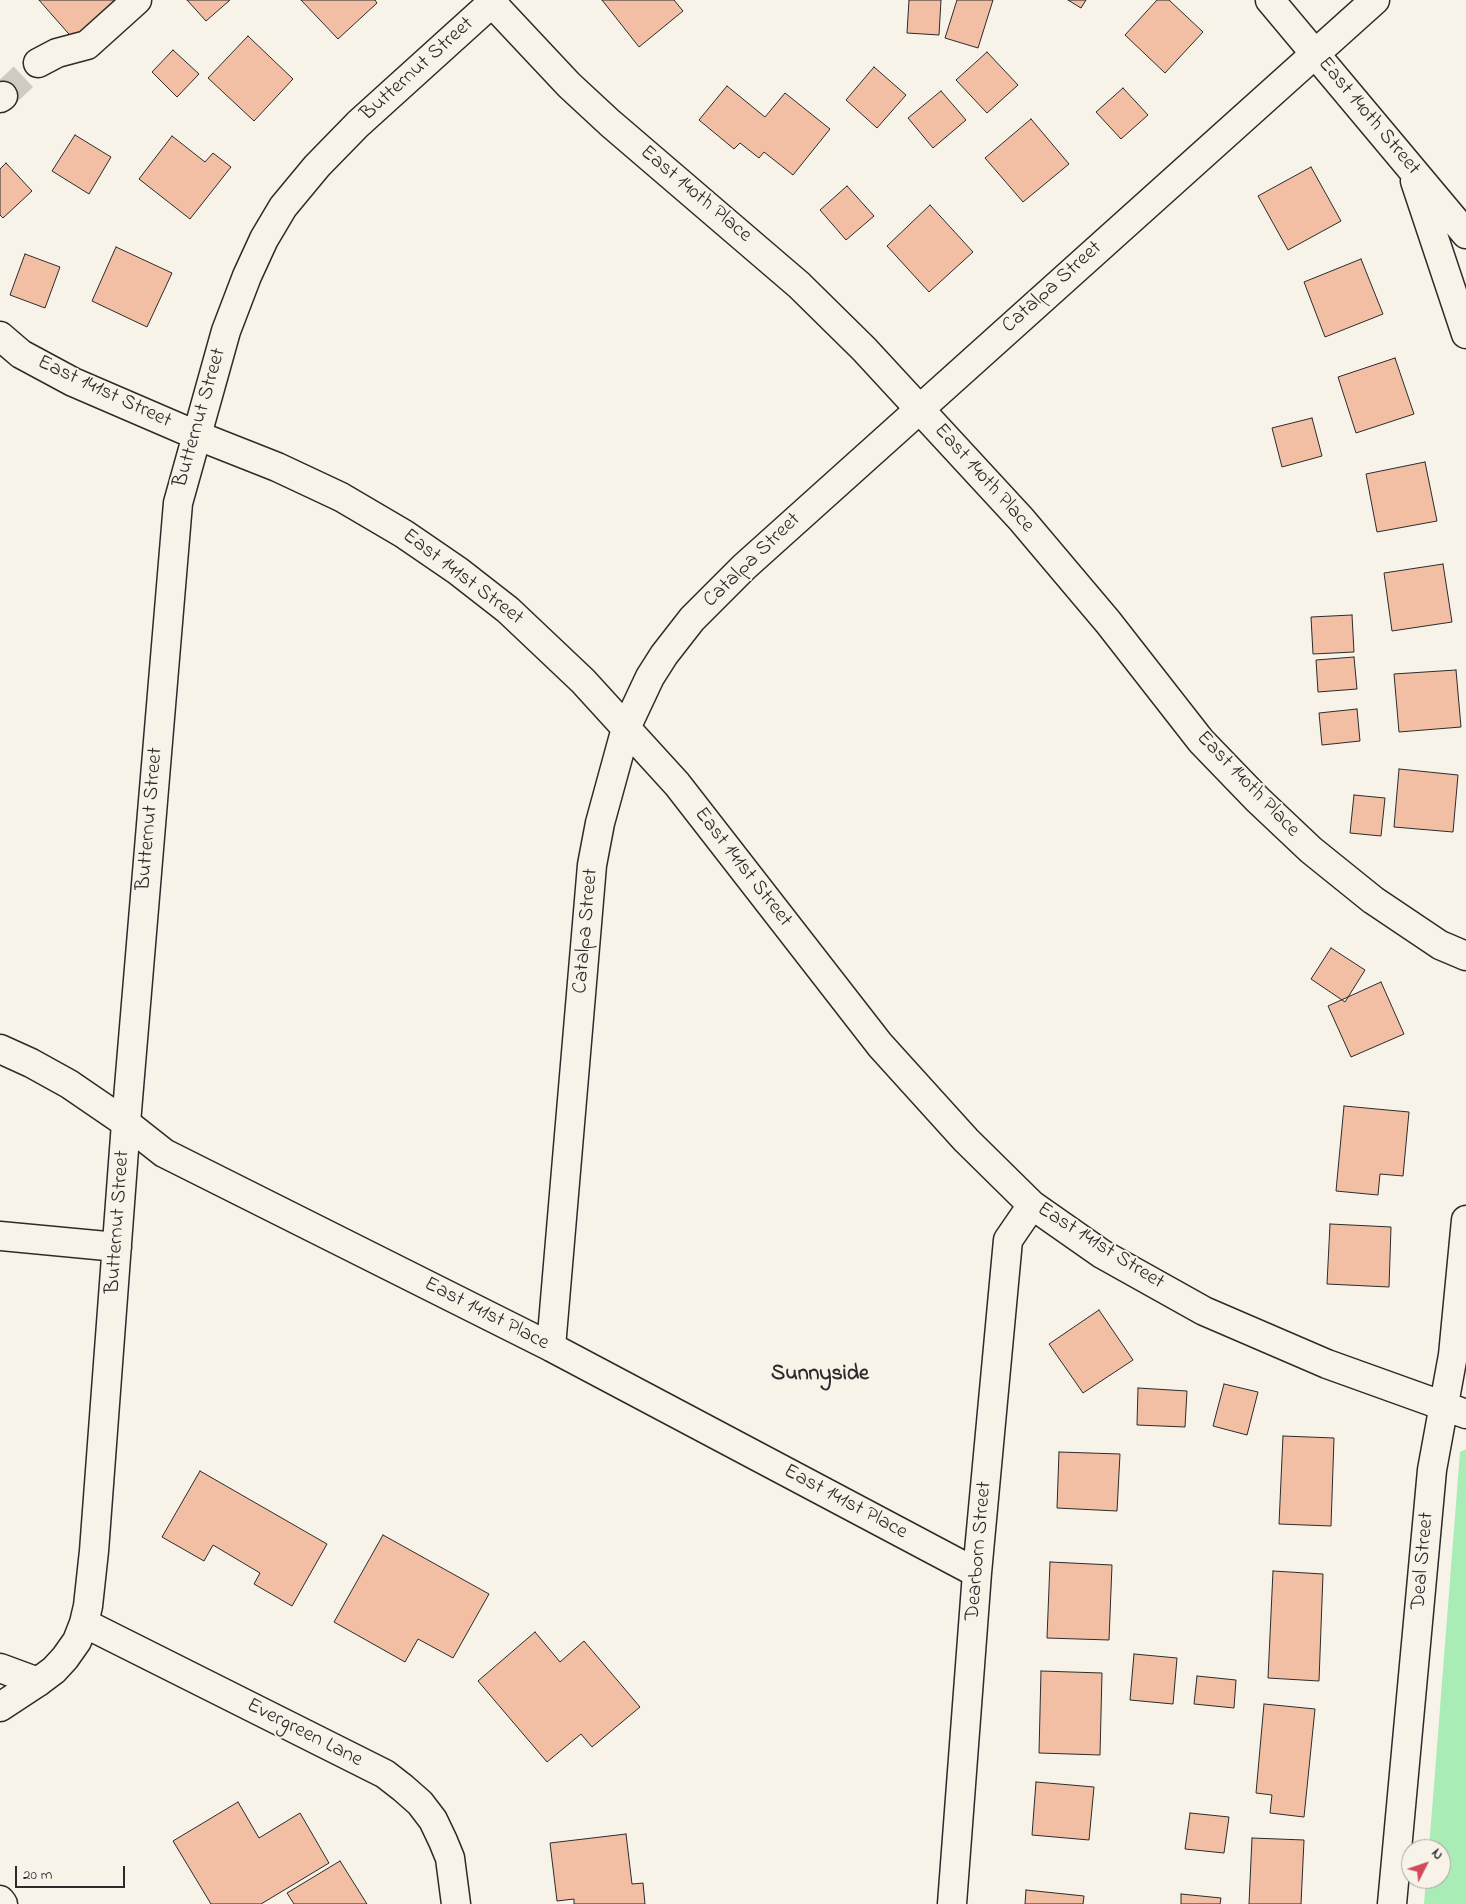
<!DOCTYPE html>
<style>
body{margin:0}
#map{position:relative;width:1466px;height:1904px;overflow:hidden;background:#f7f3e8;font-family:"Indie Flower",sans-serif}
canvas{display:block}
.north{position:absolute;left:1401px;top:1839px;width:50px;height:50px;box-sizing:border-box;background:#f7f3e8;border:1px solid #a5a39c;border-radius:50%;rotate:49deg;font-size:14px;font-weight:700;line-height:20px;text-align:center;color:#2b2b2b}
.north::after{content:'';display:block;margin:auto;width:18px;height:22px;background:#d1495b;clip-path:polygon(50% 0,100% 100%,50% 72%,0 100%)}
.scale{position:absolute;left:15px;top:1866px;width:110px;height:22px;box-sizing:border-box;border:2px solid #2b2b2b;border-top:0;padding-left:6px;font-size:15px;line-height:18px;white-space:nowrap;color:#2b2b2b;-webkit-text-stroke:4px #f7f3e8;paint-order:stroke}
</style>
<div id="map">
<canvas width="1466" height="1904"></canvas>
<div class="north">N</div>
<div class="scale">20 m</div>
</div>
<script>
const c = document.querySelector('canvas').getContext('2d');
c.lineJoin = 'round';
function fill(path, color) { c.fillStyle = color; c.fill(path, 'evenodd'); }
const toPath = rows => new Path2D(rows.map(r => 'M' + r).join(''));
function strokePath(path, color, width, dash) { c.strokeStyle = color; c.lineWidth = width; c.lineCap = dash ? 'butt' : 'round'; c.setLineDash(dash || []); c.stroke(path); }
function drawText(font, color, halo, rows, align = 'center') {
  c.font = font + ' "Indie Flower",sans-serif'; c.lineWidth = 4; c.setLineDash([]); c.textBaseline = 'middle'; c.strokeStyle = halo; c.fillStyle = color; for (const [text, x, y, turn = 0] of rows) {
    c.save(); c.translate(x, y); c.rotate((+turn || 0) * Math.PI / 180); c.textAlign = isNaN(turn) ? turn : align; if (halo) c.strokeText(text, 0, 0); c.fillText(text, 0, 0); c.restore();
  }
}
const green = toPath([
 [1466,1449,1466,1904,1424,1904,1426,1879,1441,1879,1441,1849,1429,1849,1460,1452]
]);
const building = toPath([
 [39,0,122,0,75,41,39,0],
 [187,0,230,0,206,21,187,0],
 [301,0,375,0,377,3,338,39,301,0],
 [602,0,674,0,683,11,639,47,602,0],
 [909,0,941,0,939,35,907,33,909,0],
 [957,0,993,0,978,48,945,38,957,0],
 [1068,0,1086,0,1081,8,1068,0],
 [1157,0,1169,0,1203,32,1165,73,1125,35,1157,0],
 [248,36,293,79,254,121,208,78,248,36],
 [173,50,199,74,177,97,152,72,173,50],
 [987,52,1018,85,987,113,956,80,987,52],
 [874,67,906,95,877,128,846,100,874,67],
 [727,86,765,117,785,93,830,129,793,175,764,152,759,158,740,143,734,149,699,120,727,86],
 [1123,88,1148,115,1121,139,1096,112,1123,88],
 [941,91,966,120,933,148,908,118,941,91],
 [1031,119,1069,164,1023,202,985,158,1031,119],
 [75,135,111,157,89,194,52,171,75,135],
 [172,136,205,162,213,153,231,167,190,219,139,179,172,136],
 [6,163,32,191,3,218,0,215,0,169,6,163],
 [1311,167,1341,221,1288,250,1258,196,1311,167],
 [847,186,874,216,846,240,820,210,847,186],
 [930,205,973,252,929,292,887,246,930,205],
 [116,247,172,273,147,327,92,301,116,247],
 [25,254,60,267,45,308,10,295,25,254],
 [1361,259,1383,314,1325,337,1304,282,1361,259],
 [1395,358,1414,414,1356,433,1338,377,1395,358],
 [1312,418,1322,456,1282,467,1272,428,1312,418],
 [1425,462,1437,521,1377,532,1366,474,1425,462],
 [1443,564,1452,622,1392,631,1384,573,1443,564],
 [1352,615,1354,652,1313,654,1311,617,1352,615],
 [1354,657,1357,689,1318,692,1316,660,1354,657],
 [1456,670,1461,727,1399,732,1394,674,1456,670],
 [1357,709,1360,741,1322,745,1319,713,1357,709],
 [1399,769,1458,775,1453,832,1394,827,1399,769],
 [1354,795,1385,798,1381,836,1350,833,1354,795],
 [1331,948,1365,970,1345,1002,1311,979,1331,948],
 [1381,982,1404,1034,1351,1057,1328,1006,1381,982],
 [1344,1106,1409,1112,1403,1176,1380,1174,1378,1195,1336,1191,1344,1106],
 [1330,1224,1391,1227,1389,1287,1327,1284,1330,1224],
 [1099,1310,1133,1360,1083,1393,1049,1344,1099,1310],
 [1224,1384,1258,1392,1247,1435,1213,1426,1224,1384],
 [1138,1388,1187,1391,1185,1427,1137,1425,1138,1388],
 [1283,1436,1334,1438,1331,1526,1279,1524,1283,1436],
 [1059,1452,1120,1454,1117,1511,1057,1508,1059,1452],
 [200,1471,327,1544,292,1606,254,1584,260,1573,213,1545,204,1561,162,1537,200,1471],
 [383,1535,489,1594,453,1658,418,1639,405,1662,334,1622,383,1535],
 [1050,1562,1112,1565,1109,1640,1047,1638,1050,1562],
 [1273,1571,1323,1574,1319,1681,1268,1678,1273,1571],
 [535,1632,560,1662,584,1641,640,1707,592,1747,581,1734,547,1762,478,1681,535,1632],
 [1134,1654,1177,1658,1173,1704,1130,1700,1134,1654],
 [1041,1671,1102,1673,1100,1755,1039,1753,1041,1671],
 [1197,1676,1236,1680,1234,1708,1194,1704,1197,1676],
 [1264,1704,1315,1709,1304,1817,1270,1813,1272,1795,1256,1793,1264,1704],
 [1036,1782,1094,1787,1089,1840,1032,1835,1036,1782],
 [238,1802,259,1838,300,1813,329,1863,261,1904,211,1904,173,1841,238,1802],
 [1190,1813,1229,1817,1224,1853,1185,1849,1190,1813],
 [626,1834,632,1884,643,1883,645,1904,574,1904,574,1899,557,1901,550,1843,626,1834],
 [1252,1838,1304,1840,1301,1904,1249,1904,1252,1838],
 [340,1861,367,1904,294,1904,287,1893,340,1861],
 [1026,1890,1084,1896,1083,1904,1025,1904,1026,1890],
 [1181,1894,1221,1898,1220,1904,1181,1904,1181,1894]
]);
const minorTunnel = toPath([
 [3,96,38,63]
]);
const minor = toPath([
 [1270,0,1466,234],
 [492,3,569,85,610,123,799,285,864,349,1021,519,1108,622,1201,741,1257,799,1311,850,1373,900,1440,945,1466,956],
 [38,63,57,53,87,45,137,0],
 [0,98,3,96],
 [1415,181,1466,334],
 [0,336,21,354,73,382,196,435,277,467,341,497,404,534,458,571,508,610,583,681,677,784,880,1045,966,1140,1032,1205,1102,1254,1204,1311,1327,1364,1466,1414],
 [0,1049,31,1063,69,1084,126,1123,164,1153,551,1347,977,1573],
 [0,1236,117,1247],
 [551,1347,592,865,600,823,626,728,650,677,664,655,692,619,744,567,1375,0],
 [84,1623,385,1774,403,1788,420,1803,433,1820,443,1841,450,1858,456,1904],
 [0,1707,38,1682,54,1670,65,1658,77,1641,84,1623,88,1606,94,1551,126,1123,178,503,226,331,247,276,264,239,283,207,317,166,358,124,495,0],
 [952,1904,977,1573,1008,1240,1032,1205],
 [1392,1904,1432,1470,1453,1355,1466,1220]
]);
const major = toPath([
 [0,1668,38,1682],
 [0,1900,3,1904]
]);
const streetNames = [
 ["Butternut Street",418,70,-42],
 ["East 140th Street",1368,117,50],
 ["East 140th Place",695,195,40],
 ["Catalpa Street",1053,288,-42],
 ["East 141st Street",104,393,25],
 ["Butternut Street",201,418,-74],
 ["East 140th Place",983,479,48],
 ["Catalpa Street",753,561,-44],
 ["East 141st Street",462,578,37],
 ["East 140th Place",1247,785,46],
 ["Butternut Street",151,819,-85],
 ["East 141st Street",742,868,52],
 ["Catalpa Street",587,931,-85],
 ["Butternut Street",119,1222,-86],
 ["East 141st Street",1100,1247,32],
 ["East 141st Place",486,1315,27],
 ["East 141st Place",845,1503,28],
 ["Dearborn Street",980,1551,-85],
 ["Deal Street",1424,1561,-85],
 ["Evergreen Lane",304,1734,27]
];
const neighbourhoodNames = [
 ["Sunnyside",820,1375]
];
fill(green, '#a9ecb6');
fill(building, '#f3bfa4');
strokePath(building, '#2b2b2b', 1);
strokePath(minorTunnel, '#cecbc2', 28, [28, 14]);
strokePath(minor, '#2b2b2b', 31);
strokePath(major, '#2b2b2b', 31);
strokePath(minor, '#f7f3e8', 28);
strokePath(major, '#f7f3e8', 28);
drawText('21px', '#2b2b2b', '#f7f3e8', streetNames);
drawText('bold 22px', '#2b2b2b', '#f7f3e8', neighbourhoodNames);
</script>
